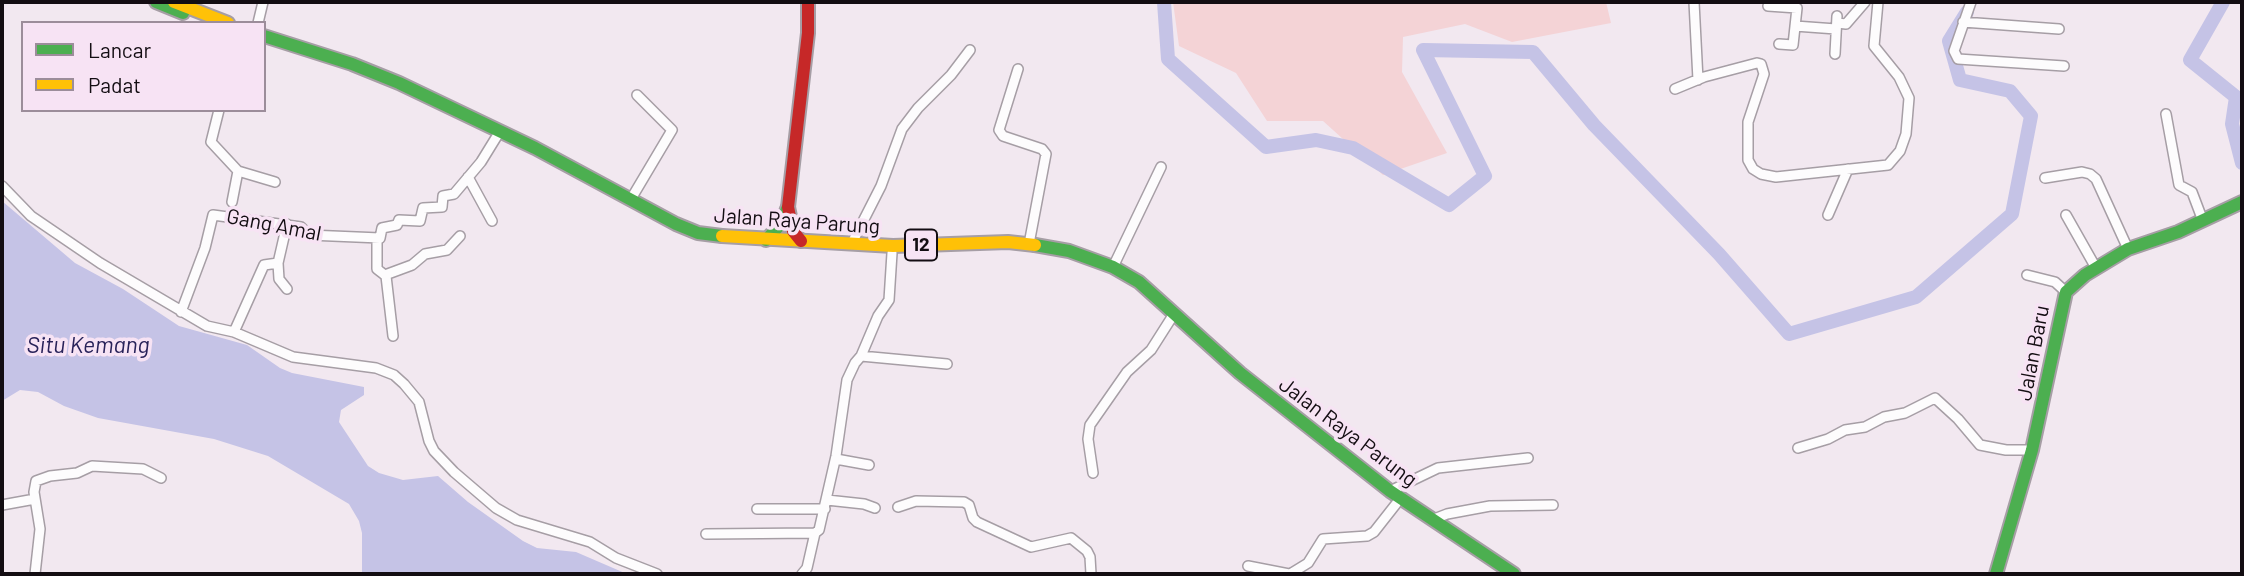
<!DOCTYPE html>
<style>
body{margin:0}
#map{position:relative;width:2244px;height:576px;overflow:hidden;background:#f2e8f0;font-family:Barlow,sans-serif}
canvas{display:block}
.frame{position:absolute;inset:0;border:4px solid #130d12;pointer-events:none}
.legend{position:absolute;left:21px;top:21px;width:245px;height:91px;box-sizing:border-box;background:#f7e3f4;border:2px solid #9c8d9a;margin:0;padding:9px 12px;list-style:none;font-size:21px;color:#130d12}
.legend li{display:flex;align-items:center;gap:14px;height:35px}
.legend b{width:35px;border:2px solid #9c8d9a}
</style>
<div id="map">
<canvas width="2244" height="576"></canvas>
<div class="frame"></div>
<ul class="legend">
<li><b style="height:9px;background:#4caf50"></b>Lancar</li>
<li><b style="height:9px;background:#ffc107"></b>Padat</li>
</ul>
</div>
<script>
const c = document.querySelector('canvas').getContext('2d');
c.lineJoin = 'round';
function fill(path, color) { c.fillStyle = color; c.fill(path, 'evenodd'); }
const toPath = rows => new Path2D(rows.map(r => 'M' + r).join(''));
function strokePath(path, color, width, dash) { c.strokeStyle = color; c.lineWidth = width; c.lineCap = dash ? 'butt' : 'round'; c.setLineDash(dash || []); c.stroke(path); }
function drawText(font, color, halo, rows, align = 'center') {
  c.font = font + ' Barlow,sans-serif'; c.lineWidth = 7; c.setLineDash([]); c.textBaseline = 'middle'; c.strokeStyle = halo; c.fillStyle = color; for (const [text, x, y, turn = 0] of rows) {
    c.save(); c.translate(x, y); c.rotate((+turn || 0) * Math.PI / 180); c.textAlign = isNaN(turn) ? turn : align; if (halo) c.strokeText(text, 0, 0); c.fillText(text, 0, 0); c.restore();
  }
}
const green = toPath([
 [1173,2,1606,2,1611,23,1512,42,1465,24,1403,37,1402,72,1447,153,1383,175,1323,121,1267,121,1236,73,1179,46]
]);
const water = toPath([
 [2,201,75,263,123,289,179,326,247,345,280,368,292,373,364,387,364,395,341,410,339,422,368,466,379,473,403,480,438,476,468,502,523,541,537,548,576,552,627,574,362,574,362,533,359,521,349,504,268,456,214,439,98,418,64,406,38,392,20,390,2,401]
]);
const river = toPath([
 [1164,2,1168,59,1266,147,1316,140,1353,148,1449,205,1485,176,1423,50,1533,52,1594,125,1719,254,1789,334,1916,297,2012,214,2031,116,2010,91,1960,80,1949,41,1967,12],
 [2223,2,2190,60,2236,97,2232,124,2242,163]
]);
const street = toPath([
 [1694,2,1698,80],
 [1971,2,1954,51,1958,59,2064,66],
 [1768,6,1797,8,1793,45,1779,44],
 [1963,22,2059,29],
 [258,23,263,2],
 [1837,23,1846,24,1865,2],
 [1795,26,1836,29],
 [1835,54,1837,16],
 [1018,69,999,130,1003,136,1042,149,1046,154,1029,244],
 [1675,89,1704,77,1757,63,1761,64,1764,74,1748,122,1748,160,1753,169,1761,174,1776,177,1888,165,1900,151,1906,134,1909,98,1899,77,1874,46,1878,2],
 [219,110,211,142,238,171,232,202],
 [2166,114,2179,185,2192,192,2203,221],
 [238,171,275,182],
 [468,177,492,221],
 [2045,178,2082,172,2090,174,2096,179,2128,249],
 [2,186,31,216,100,263,207,326,234,332,293,357,376,368,394,375,404,384,419,402,429,441,434,451,454,472,496,508,517,520,590,542,616,558,657,574],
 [631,199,672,130,637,95],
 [1828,215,1848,169],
 [2066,215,2096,268],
 [377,238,377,269,386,276,393,336],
 [852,243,881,186,902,129,918,108,951,75,970,50],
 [278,263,279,279,287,289],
 [1113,267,1161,167],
 [385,275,412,265,425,254,447,250,460,236],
 [2027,275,2055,282,2066,292],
 [181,312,205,248,213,215,301,227,309,235,380,238,382,228,397,225,399,220,420,221,423,208,442,207,443,196,454,194,481,162,497,136],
 [234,332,264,265,278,263,287,224],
 [861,356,947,364],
 [1798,448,1828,439,1845,430,1865,427,1884,417,1905,413,1935,398,1958,419,1980,445,2006,450,2032,450],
 [836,459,869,465],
 [1093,473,1088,439,1090,425,1127,372,1151,350,1172,317],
 [1390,491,1438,468,1528,458],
 [827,500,864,504,875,508],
 [2,505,35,499],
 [898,507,916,501,964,502,969,505,973,518,977,522,1031,547,1071,538,1087,551,1090,557,1091,574],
 [757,509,825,509],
 [1434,519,1447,514,1490,506,1553,505],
 [706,534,815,533,819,530,836,456,847,380,855,363,861,356,878,316,889,300,892,253],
 [1248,566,1289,574],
 [35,574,40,529,34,492,36,481,50,476,77,473,92,466,143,469,161,478],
 [802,574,807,568,815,533],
 [1290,574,1308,563,1323,539,1367,536,1374,532,1396,504]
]);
const fast = toPath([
 [156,2,183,13],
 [264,36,352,64,399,83,535,148,676,224,698,233,722,236],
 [766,240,782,223,787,209],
 [1035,245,1069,251,1113,267,1139,282,1240,373,1390,491,1514,574],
 [1996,574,2032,450,2066,292,2085,275,2128,249,2178,232,2242,202]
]);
const slow = toPath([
 [174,2,228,23],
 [722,236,893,246,1008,242,1035,245]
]);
const jam = toPath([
 [801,241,793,231,788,207,808,33,808,2]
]);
const shields = [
 [921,245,32]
];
const shieldNames = [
 ["12",921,245]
];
const streetNames = [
 ["Jalan Raya Parung",797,221,4],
 ["Gang Amal",274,225,11],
 ["Jalan Baru",2033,353,-79],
 ["Jalan Raya Parung",1348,432,37]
];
const waterNames = [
 ["Situ Kemang",88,345]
];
fill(green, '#f4d3d6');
fill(water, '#c5c3e6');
strokePath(river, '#c5c3e6', 14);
strokePath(street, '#a69ea5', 12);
strokePath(fast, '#a69ea5', 16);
strokePath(slow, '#a69ea5', 16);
strokePath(jam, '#a69ea5', 16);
strokePath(street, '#fdfcfd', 9);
strokePath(fast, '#4caf50', 12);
strokePath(slow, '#ffc107', 12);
strokePath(jam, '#c62828', 12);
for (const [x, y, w] of shields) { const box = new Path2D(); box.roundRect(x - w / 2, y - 15.5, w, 31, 5); c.fillStyle = '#f7e3f4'; c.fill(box); strokePath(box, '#130d12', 2); }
drawText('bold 19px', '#130d12', null, shieldNames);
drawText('21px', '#130d12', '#f7e3f4', streetNames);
drawText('italic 23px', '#282259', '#f7e3f4', waterNames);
</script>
